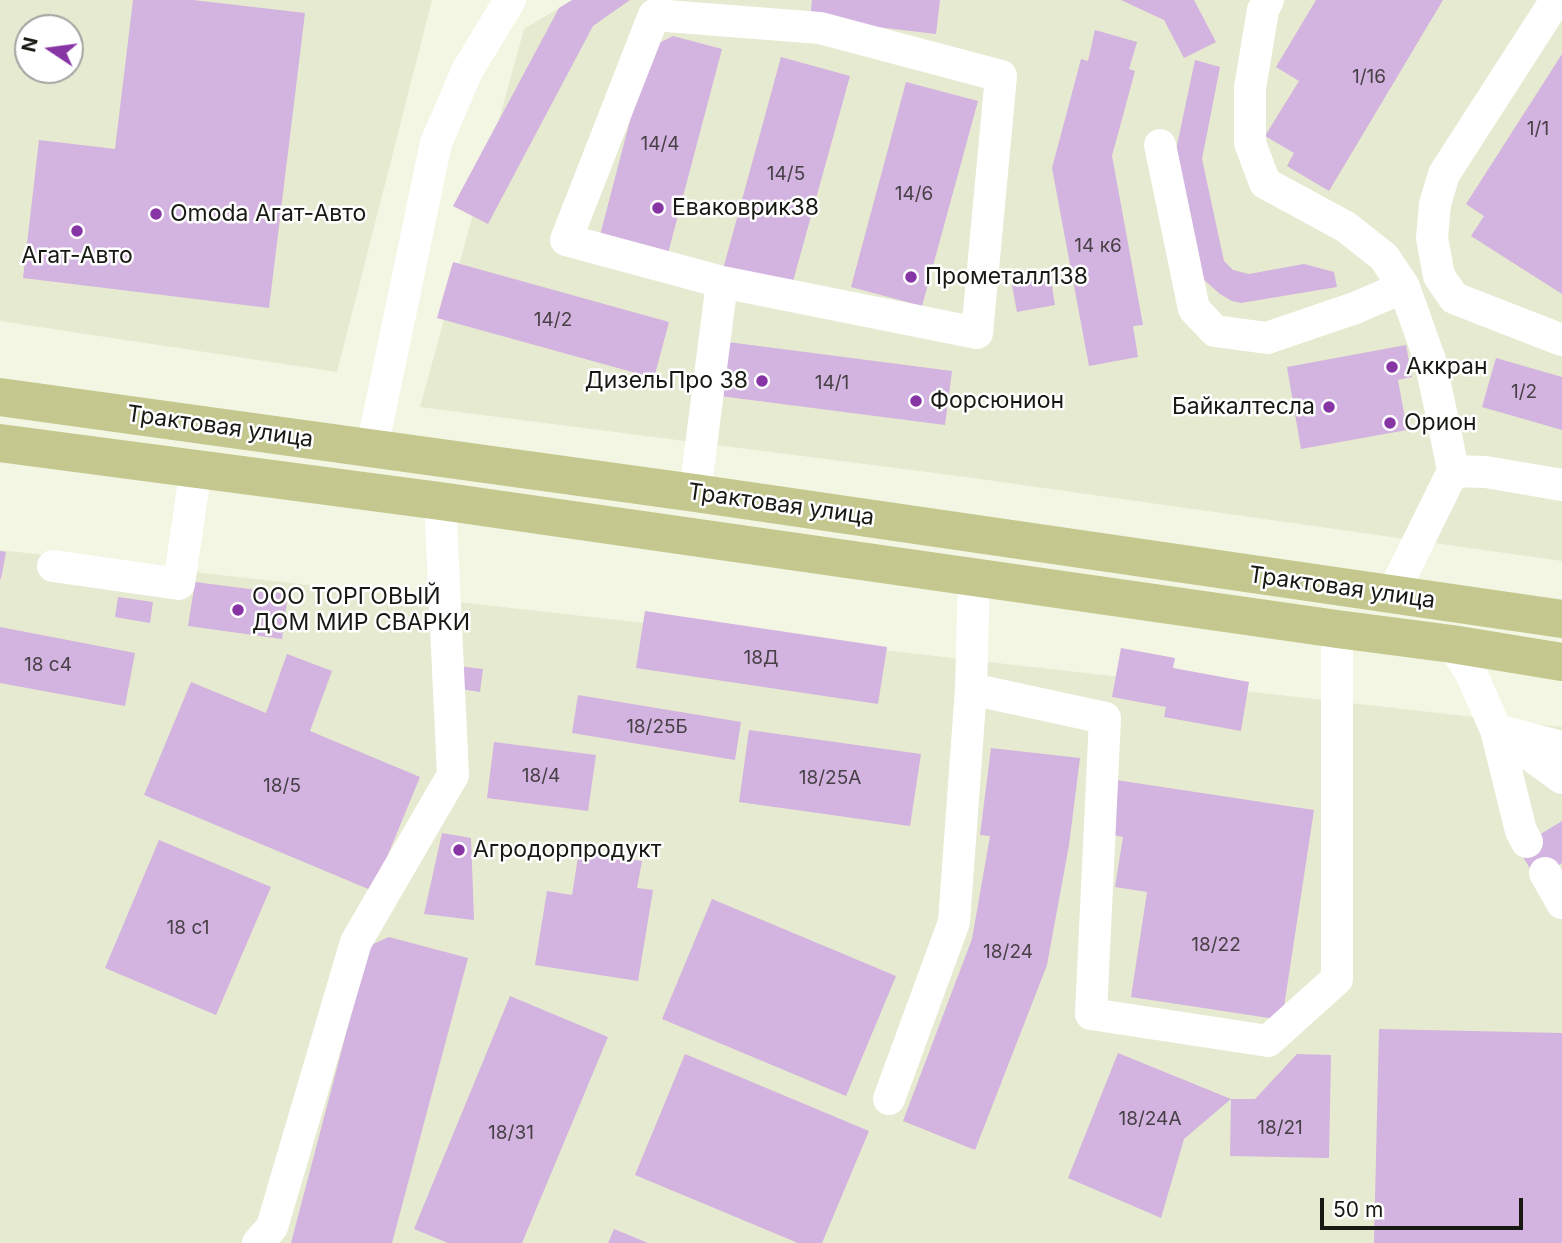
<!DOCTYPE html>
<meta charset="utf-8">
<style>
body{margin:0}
#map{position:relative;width:1562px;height:1243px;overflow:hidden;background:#f3f6e3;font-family:Inter,sans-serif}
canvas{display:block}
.north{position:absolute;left:14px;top:14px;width:70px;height:70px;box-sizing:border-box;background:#fff;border:2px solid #a3a3a1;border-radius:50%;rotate:283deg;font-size:19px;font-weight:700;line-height:28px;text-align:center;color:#181913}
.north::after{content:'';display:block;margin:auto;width:24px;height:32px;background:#8735a4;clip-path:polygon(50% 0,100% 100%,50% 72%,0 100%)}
.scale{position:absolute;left:1320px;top:1198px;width:203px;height:32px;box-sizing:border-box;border:4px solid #181913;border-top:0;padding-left:9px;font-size:21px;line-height:24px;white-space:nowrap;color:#181913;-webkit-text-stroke:5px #fff;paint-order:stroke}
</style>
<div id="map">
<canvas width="1562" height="1243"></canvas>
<div class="north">N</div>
<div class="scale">50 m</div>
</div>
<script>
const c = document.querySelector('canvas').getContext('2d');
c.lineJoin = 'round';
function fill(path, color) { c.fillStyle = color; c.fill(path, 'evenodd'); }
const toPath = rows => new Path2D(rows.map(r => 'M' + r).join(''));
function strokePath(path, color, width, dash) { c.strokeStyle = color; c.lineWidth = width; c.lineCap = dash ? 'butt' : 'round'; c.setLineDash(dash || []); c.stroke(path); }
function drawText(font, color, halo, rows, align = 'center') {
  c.font = font + ' Inter,sans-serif'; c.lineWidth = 5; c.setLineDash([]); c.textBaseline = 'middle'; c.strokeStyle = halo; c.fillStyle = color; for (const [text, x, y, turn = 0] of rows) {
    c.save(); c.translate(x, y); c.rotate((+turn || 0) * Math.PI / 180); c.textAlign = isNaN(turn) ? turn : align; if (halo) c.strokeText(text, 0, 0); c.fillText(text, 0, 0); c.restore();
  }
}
const built = toPath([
 [0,0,432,0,337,372,0,321],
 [28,28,70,28,70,70,28,70],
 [572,0,1562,0,1562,561,966,477,420,407,524,29],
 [0,550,1562,727,1562,1243,0,1243]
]);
const building = toPath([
 [133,0,193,0,305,13,269,308,23,278,39,140,115,149],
 [572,0,630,0,593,26,488,224,453,206,559,8],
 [812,0,940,0,936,34,810,19],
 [1121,0,1194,0,1216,42,1184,58,1164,20],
 [1316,0,1443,0,1329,191,1287,166,1294,153,1265,136,1299,81,1276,67],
 [1095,30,1137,42,1129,69,1135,71,1112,156,1143,325,1133,326,1138,357,1089,366,1052,168,1081,59,1088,61],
 [673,36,722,49,667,257,599,239,649,48],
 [1562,54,1562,294,1471,236,1484,216,1466,204],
 [781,57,850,76,790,292,722,273],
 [1195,60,1220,67,1202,159,1224,261,1233,270,1249,274,1304,264,1334,272,1337,287,1241,303,1232,301,1220,294,1203,279,1176,150],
 [906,82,978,101,922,306,851,287],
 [453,262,669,322,654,378,437,318],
 [1050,274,1055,305,1017,312,1011,280],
 [720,341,952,371,945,425,712,395],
 [1406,345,1412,377,1398,380,1407,430,1301,449,1287,367],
 [1496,358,1562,377,1562,430,1482,407],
 [0,551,6,552,1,579,0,579],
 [195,582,288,594,282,639,188,626],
 [118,597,153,602,150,623,115,617],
 [645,611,887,647,878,704,636,668],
 [0,627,135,653,125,706,0,683],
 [1121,648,1175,658,1173,668,1249,682,1241,731,1164,717,1166,707,1112,697],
 [287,654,332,671,310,731,420,777,373,891,144,795,191,682,266,713],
 [457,666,483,669,480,692,454,688],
 [578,695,741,722,735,760,572,733],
 [749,730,921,754,910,826,739,802],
 [494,742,596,755,588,811,487,798],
 [991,748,1080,758,1069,845,1047,965,975,1150,903,1121,972,939,990,836,980,835],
 [1116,780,1314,810,1282,1020,1131,997,1147,892,1115,887,1123,837,1108,834],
 [1562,821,1562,863,1536,879,1518,848],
 [442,833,471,838,474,920,424,914],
 [159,840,271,887,216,1015,105,968],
 [579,851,642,861,637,888,653,890,638,981,535,965,547,891,572,895],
 [712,899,896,976,846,1096,662,1019],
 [389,937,468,958,392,1243,291,1243,369,946],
 [510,996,608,1037,522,1243,448,1243,414,1229],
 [1379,1029,1562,1033,1562,1243,1374,1243],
 [1118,1053,1231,1099,1184,1139,1161,1218,1068,1178],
 [685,1054,869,1131,822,1243,798,1243,635,1175],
 [1297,1054,1331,1055,1329,1158,1230,1156,1231,1099,1255,1099],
 [614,1229,648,1243,608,1243]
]);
const minor = toPath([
 [1268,0,1263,10,1250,88,1250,143,1265,183,1346,227,1384,257,1404,287,1430,360,1448,445,1453,471,1392,595],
 [1556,0,1444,174,1435,204,1432,238,1439,276,1454,298,1562,340],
 [1160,145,1194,309,1215,331,1267,338,1355,308,1404,287],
 [372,448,436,143,467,71,510,0],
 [1453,471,1486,472,1562,485],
 [695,493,722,282,566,240,654,15,820,28,1001,76,977,333,722,282],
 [53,566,179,584,196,468],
 [1452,644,1471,673,1496,730,1562,747],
 [971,689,1105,718,1091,1014,1268,1041,1337,979,1337,629],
 [1527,842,1521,831,1496,730,1562,778],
 [1545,873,1562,903],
 [889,1099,954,922,971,689,974,577],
 [258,1243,272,1227,356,942,453,775,440,501]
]);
const major = toPath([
 [0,397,695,493,1562,619],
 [0,443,440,501,1337,629,1452,644,1562,662]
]);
const markers = [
 [658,208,7,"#8735a4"],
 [156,214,7,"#8735a4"],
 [77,231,7,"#8735a4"],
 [911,277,7,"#8735a4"],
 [1392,367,7,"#8735a4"],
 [762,381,7,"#8735a4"],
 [916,401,7,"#8735a4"],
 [1329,407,7,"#8735a4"],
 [1390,423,7,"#8735a4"],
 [238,610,7,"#8735a4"],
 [459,850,7,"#8735a4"]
];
const numberNames = [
 ["1/16",1369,77],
 ["1/1",1538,129],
 ["14/4",660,144],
 ["14/5",786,174],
 ["14/6",914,194],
 ["14 к6",1098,246],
 ["14/2",553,320],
 ["14/1",832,383],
 ["1/2",1524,392],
 ["18Д",761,658],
 ["18 с4",48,665],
 ["18/25Б",657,727],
 ["18/4",541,776],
 ["18/25А",830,778],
 ["18/5",282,786],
 ["18 с1",188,928],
 ["18/22",1216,945],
 ["18/24",1008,952],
 ["18/24А",1150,1119],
 ["18/21",1280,1128],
 ["18/31",511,1133]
];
const poiNames = [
 ["Еваковрик38",672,208],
 ["Omoda Агат-Авто",170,214],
 ["Агат-Авто",77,256,"center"],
 ["Прометалл138",925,277],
 ["Аккран",1406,367],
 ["ДизельПро 38",748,381,"right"],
 ["Форсюнион",930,401],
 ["Байкалтесла",1315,407,"right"],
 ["Орион",1404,423],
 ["ООО ТОРГОВЫЙ",252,597],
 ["ДОМ МИР СВАРКИ",252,623],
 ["Агродорпродукт",473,850]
];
const streetNames = [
 ["Трактовая улица",220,427,8],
 ["Трактовая улица",781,505,8],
 ["Трактовая улица",1342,588,8]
];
fill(built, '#e6ead0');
fill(building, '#d3b3df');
strokePath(minor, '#fff', 32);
strokePath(major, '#c4c88e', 38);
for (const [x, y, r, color] of markers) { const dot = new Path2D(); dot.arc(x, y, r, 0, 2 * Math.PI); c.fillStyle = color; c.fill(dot); strokePath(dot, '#fff', 2.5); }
drawText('19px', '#474046', null, numberNames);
drawText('23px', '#181913', '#fff', poiNames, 'left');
drawText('23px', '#181913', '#fff', streetNames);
</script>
